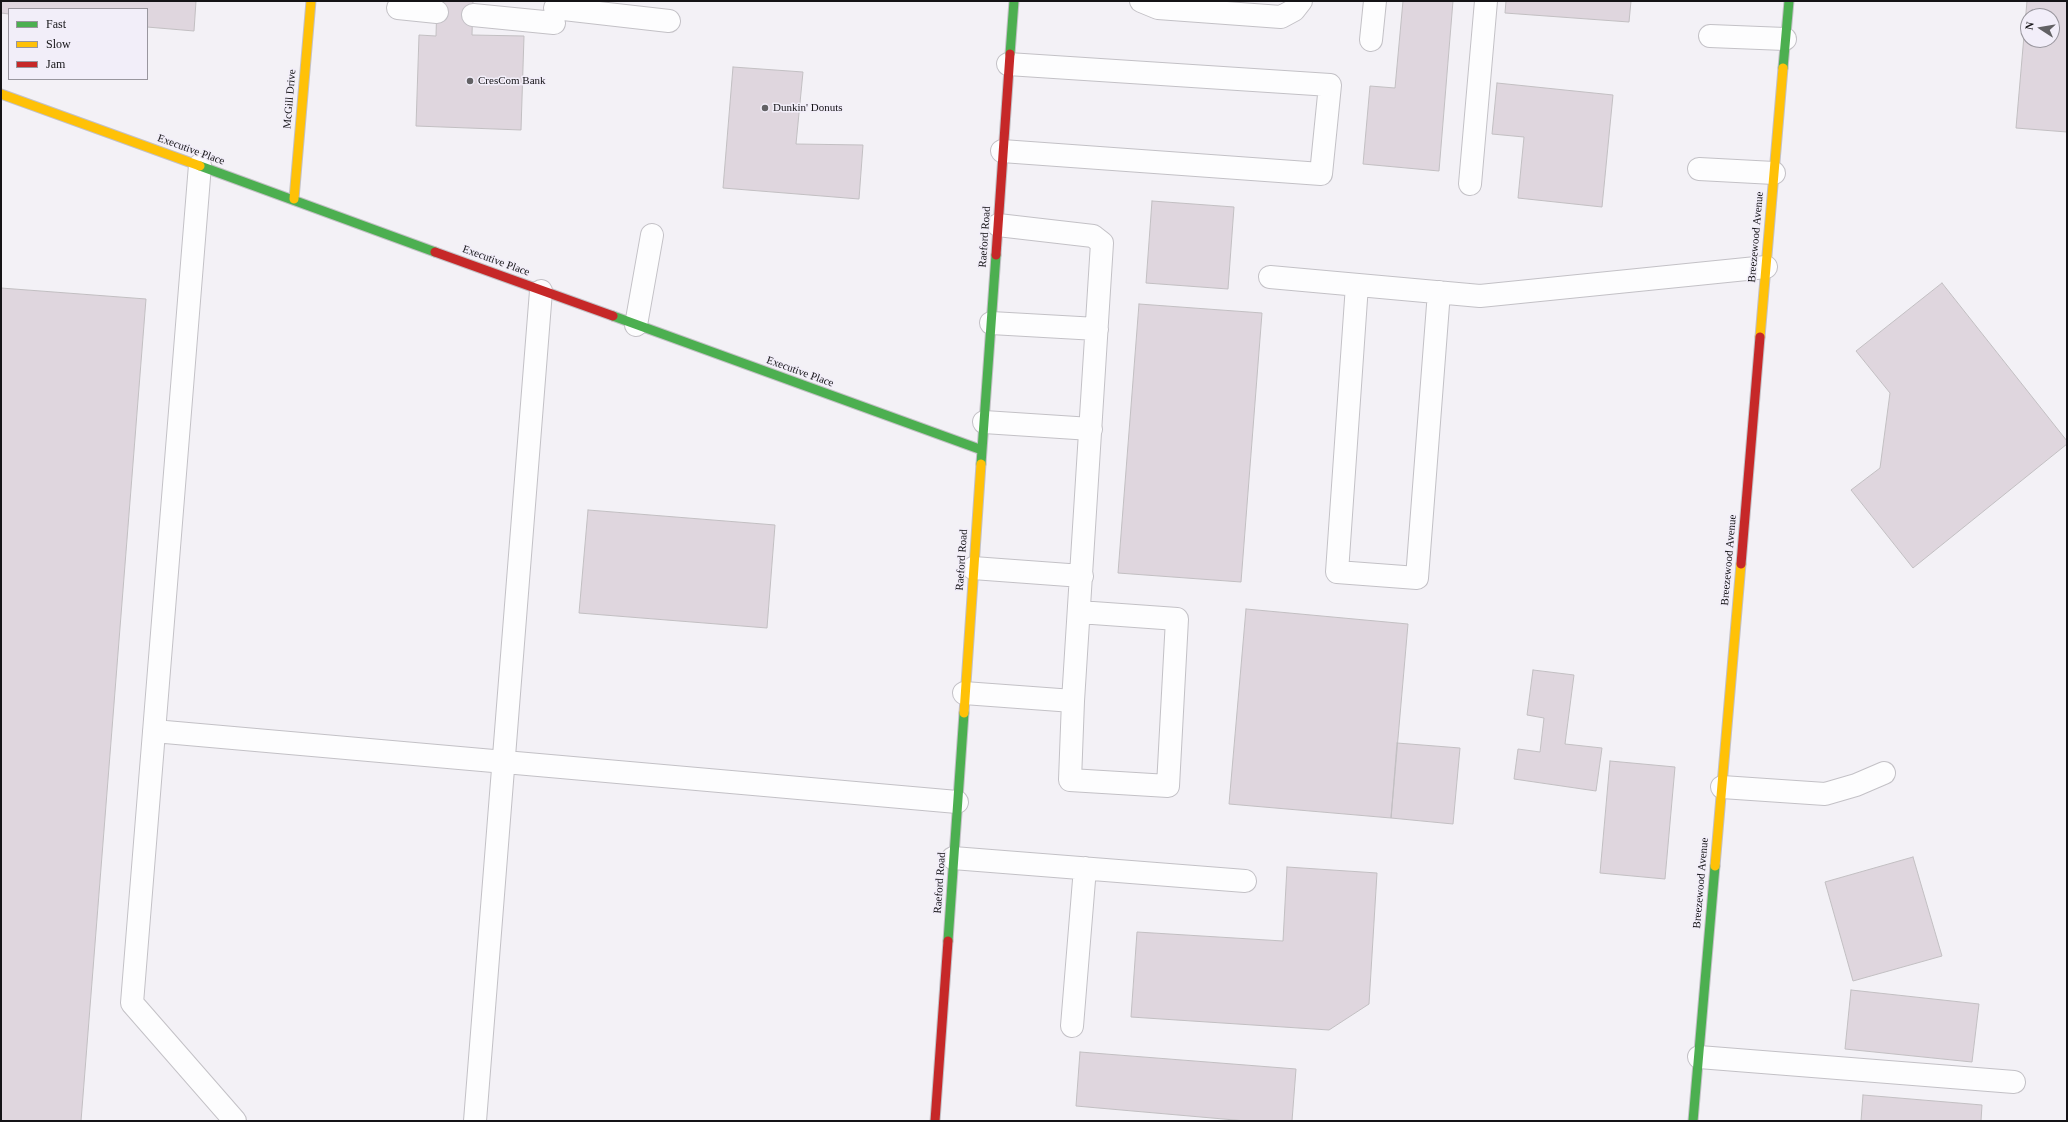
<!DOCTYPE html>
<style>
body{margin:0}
#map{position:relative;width:2068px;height:1122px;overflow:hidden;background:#f3f1f6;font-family:"Times New Roman",serif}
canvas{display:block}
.frame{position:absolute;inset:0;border:2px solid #141316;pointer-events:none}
.legend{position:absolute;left:8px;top:8px;width:140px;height:72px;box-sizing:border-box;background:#f2eef9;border:1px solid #99969e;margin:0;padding:5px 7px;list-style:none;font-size:12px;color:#141316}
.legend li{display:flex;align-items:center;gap:8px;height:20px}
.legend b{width:20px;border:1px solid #99969e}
.north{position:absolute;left:2020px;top:8px;width:40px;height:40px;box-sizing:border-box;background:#f2eef9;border:1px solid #99969e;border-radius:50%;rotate:282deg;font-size:11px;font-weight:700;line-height:16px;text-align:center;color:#141316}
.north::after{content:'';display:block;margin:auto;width:14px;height:18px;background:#626164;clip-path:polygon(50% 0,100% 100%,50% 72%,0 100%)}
</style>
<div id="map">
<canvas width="2068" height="1122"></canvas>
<div class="frame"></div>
<ul class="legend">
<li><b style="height:5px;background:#4caf50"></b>Fast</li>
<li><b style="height:5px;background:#ffc107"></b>Slow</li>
<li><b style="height:5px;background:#c62828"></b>Jam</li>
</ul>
<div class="north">N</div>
</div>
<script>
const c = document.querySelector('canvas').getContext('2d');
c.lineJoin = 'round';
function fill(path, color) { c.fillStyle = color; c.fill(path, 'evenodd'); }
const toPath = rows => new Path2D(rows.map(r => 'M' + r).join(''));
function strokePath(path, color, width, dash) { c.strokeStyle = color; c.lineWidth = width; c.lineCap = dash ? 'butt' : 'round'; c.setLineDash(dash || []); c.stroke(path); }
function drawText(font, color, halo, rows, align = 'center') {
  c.font = font + ' "Times New Roman",serif'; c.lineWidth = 3; c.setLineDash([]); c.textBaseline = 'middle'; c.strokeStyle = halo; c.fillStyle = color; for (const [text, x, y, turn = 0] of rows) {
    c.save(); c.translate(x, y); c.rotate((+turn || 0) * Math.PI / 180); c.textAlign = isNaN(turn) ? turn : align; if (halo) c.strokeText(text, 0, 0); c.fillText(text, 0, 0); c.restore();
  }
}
const building = toPath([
 [1,1,196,1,194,31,147,27,147,9,9,9,9,14,1,13,1,1],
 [437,1,473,1,472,35,524,36,521,130,416,126,419,35,436,36,437,1],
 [1403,1,1453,1,1439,171,1363,164,1370,86,1395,88,1403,1],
 [1506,1,1631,1,1629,22,1505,13,1506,1],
 [2027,1,2067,1,2067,132,2016,128,2027,1],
 [2028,16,2052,16,2052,40,2028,40,2028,16],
 [733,67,803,72,796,144,863,145,859,199,723,188,733,67],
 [1497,83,1613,95,1602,207,1518,198,1524,137,1492,134,1497,83],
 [1152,201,1234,207,1228,289,1146,283,1152,201],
 [1942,283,2067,441,2067,444,1913,568,1851,490,1880,468,1890,393,1856,351,1942,283],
 [1,288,146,299,81,1121,1,1121,1,288],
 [1139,304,1262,313,1241,582,1118,573,1139,304],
 [588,510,775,525,767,628,579,613,588,510],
 [1246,609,1408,624,1391,818,1229,804,1246,609],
 [1533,670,1574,675,1565,744,1602,748,1596,791,1514,779,1518,749,1540,752,1544,718,1527,715,1533,670],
 [1397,743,1460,748,1453,824,1391,818,1397,743],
 [1610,761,1675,767,1665,879,1600,873,1610,761],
 [1913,857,1942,956,1853,981,1825,882,1913,857],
 [1287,867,1377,873,1369,1004,1329,1030,1131,1017,1137,932,1283,941,1287,867],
 [1851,990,1979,1004,1972,1062,1845,1049,1851,990],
 [1080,1052,1296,1069,1292,1121,1246,1121,1076,1106,1080,1052],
 [1863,1095,1982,1105,1981,1121,1861,1121,1863,1095]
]);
const lane = toPath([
 [1141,1,1158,8,1281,17,1294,10,1301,1],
 [398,8,437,12],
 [555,8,669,21],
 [473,15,554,23],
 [1710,36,1785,39],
 [1371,40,1375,1],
 [1002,151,1321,174,1330,85,1008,64],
 [200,165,132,1003,235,1121],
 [1699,169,1774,173],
 [1470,184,1486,1],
 [998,225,1093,236,1102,243,1073,701,1070,780,1168,786,1177,619,1079,612],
 [1270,277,1480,296,1766,267],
 [1357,285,1337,572,1417,578,1439,292],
 [991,323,1097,329],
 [636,325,652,235],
 [984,422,1091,429],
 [973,568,1082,576],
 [964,693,1073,701],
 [154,731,957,802],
 [1722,787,1825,794,1856,785,1884,773],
 [953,858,1245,881],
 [1072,1026,1085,868],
 [1699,1057,2014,1082],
 [475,1121,541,291]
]);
const fast = toPath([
 [1010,54,1014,1],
 [1783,68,1789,1],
 [200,166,435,252],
 [613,316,982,450],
 [981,464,996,255],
 [948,941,964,713],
 [1693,1121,1715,866]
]);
const slow = toPath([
 [1,94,200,166],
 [294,199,311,1],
 [1760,337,1783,68],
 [964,713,981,464],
 [1715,866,1741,564]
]);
const jam = toPath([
 [435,252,613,316],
 [996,255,1010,54],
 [1741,564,1760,337],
 [935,1121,948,941]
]);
const markers = [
 [470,81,4,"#626164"],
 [765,108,4,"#626164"]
];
const poiNames = [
 ["CresCom Bank",478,81],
 ["Dunkin' Donuts",773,108]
];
const streetNames = [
 ["McGill Drive",290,99,-85],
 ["Executive Place",191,150,20],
 ["Raeford Road",985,237,-86],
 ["Breezewood Avenue",1756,237,-85],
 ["Executive Place",496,261,20],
 ["Executive Place",800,372,20],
 ["Raeford Road",962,560,-86],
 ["Breezewood Avenue",1729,560,-85],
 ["Raeford Road",940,883,-86],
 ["Breezewood Avenue",1701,883,-85]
];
fill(building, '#dfd6de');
strokePath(building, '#c2bfc2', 1);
strokePath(lane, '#c3c1c6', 24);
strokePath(fast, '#c3c1c6', 11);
strokePath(slow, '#c3c1c6', 11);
strokePath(jam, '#c3c1c6', 11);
strokePath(lane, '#fdfdfe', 22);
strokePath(fast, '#4caf50', 9);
strokePath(slow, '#ffc107', 9);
strokePath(jam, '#c62828', 9);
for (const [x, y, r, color] of markers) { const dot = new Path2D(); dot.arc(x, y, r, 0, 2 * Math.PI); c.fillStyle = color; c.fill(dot); strokePath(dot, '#f2eef9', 1.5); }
drawText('11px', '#141316', '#f2eef9', poiNames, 'left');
drawText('11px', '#141316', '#f2eef9', streetNames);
</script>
